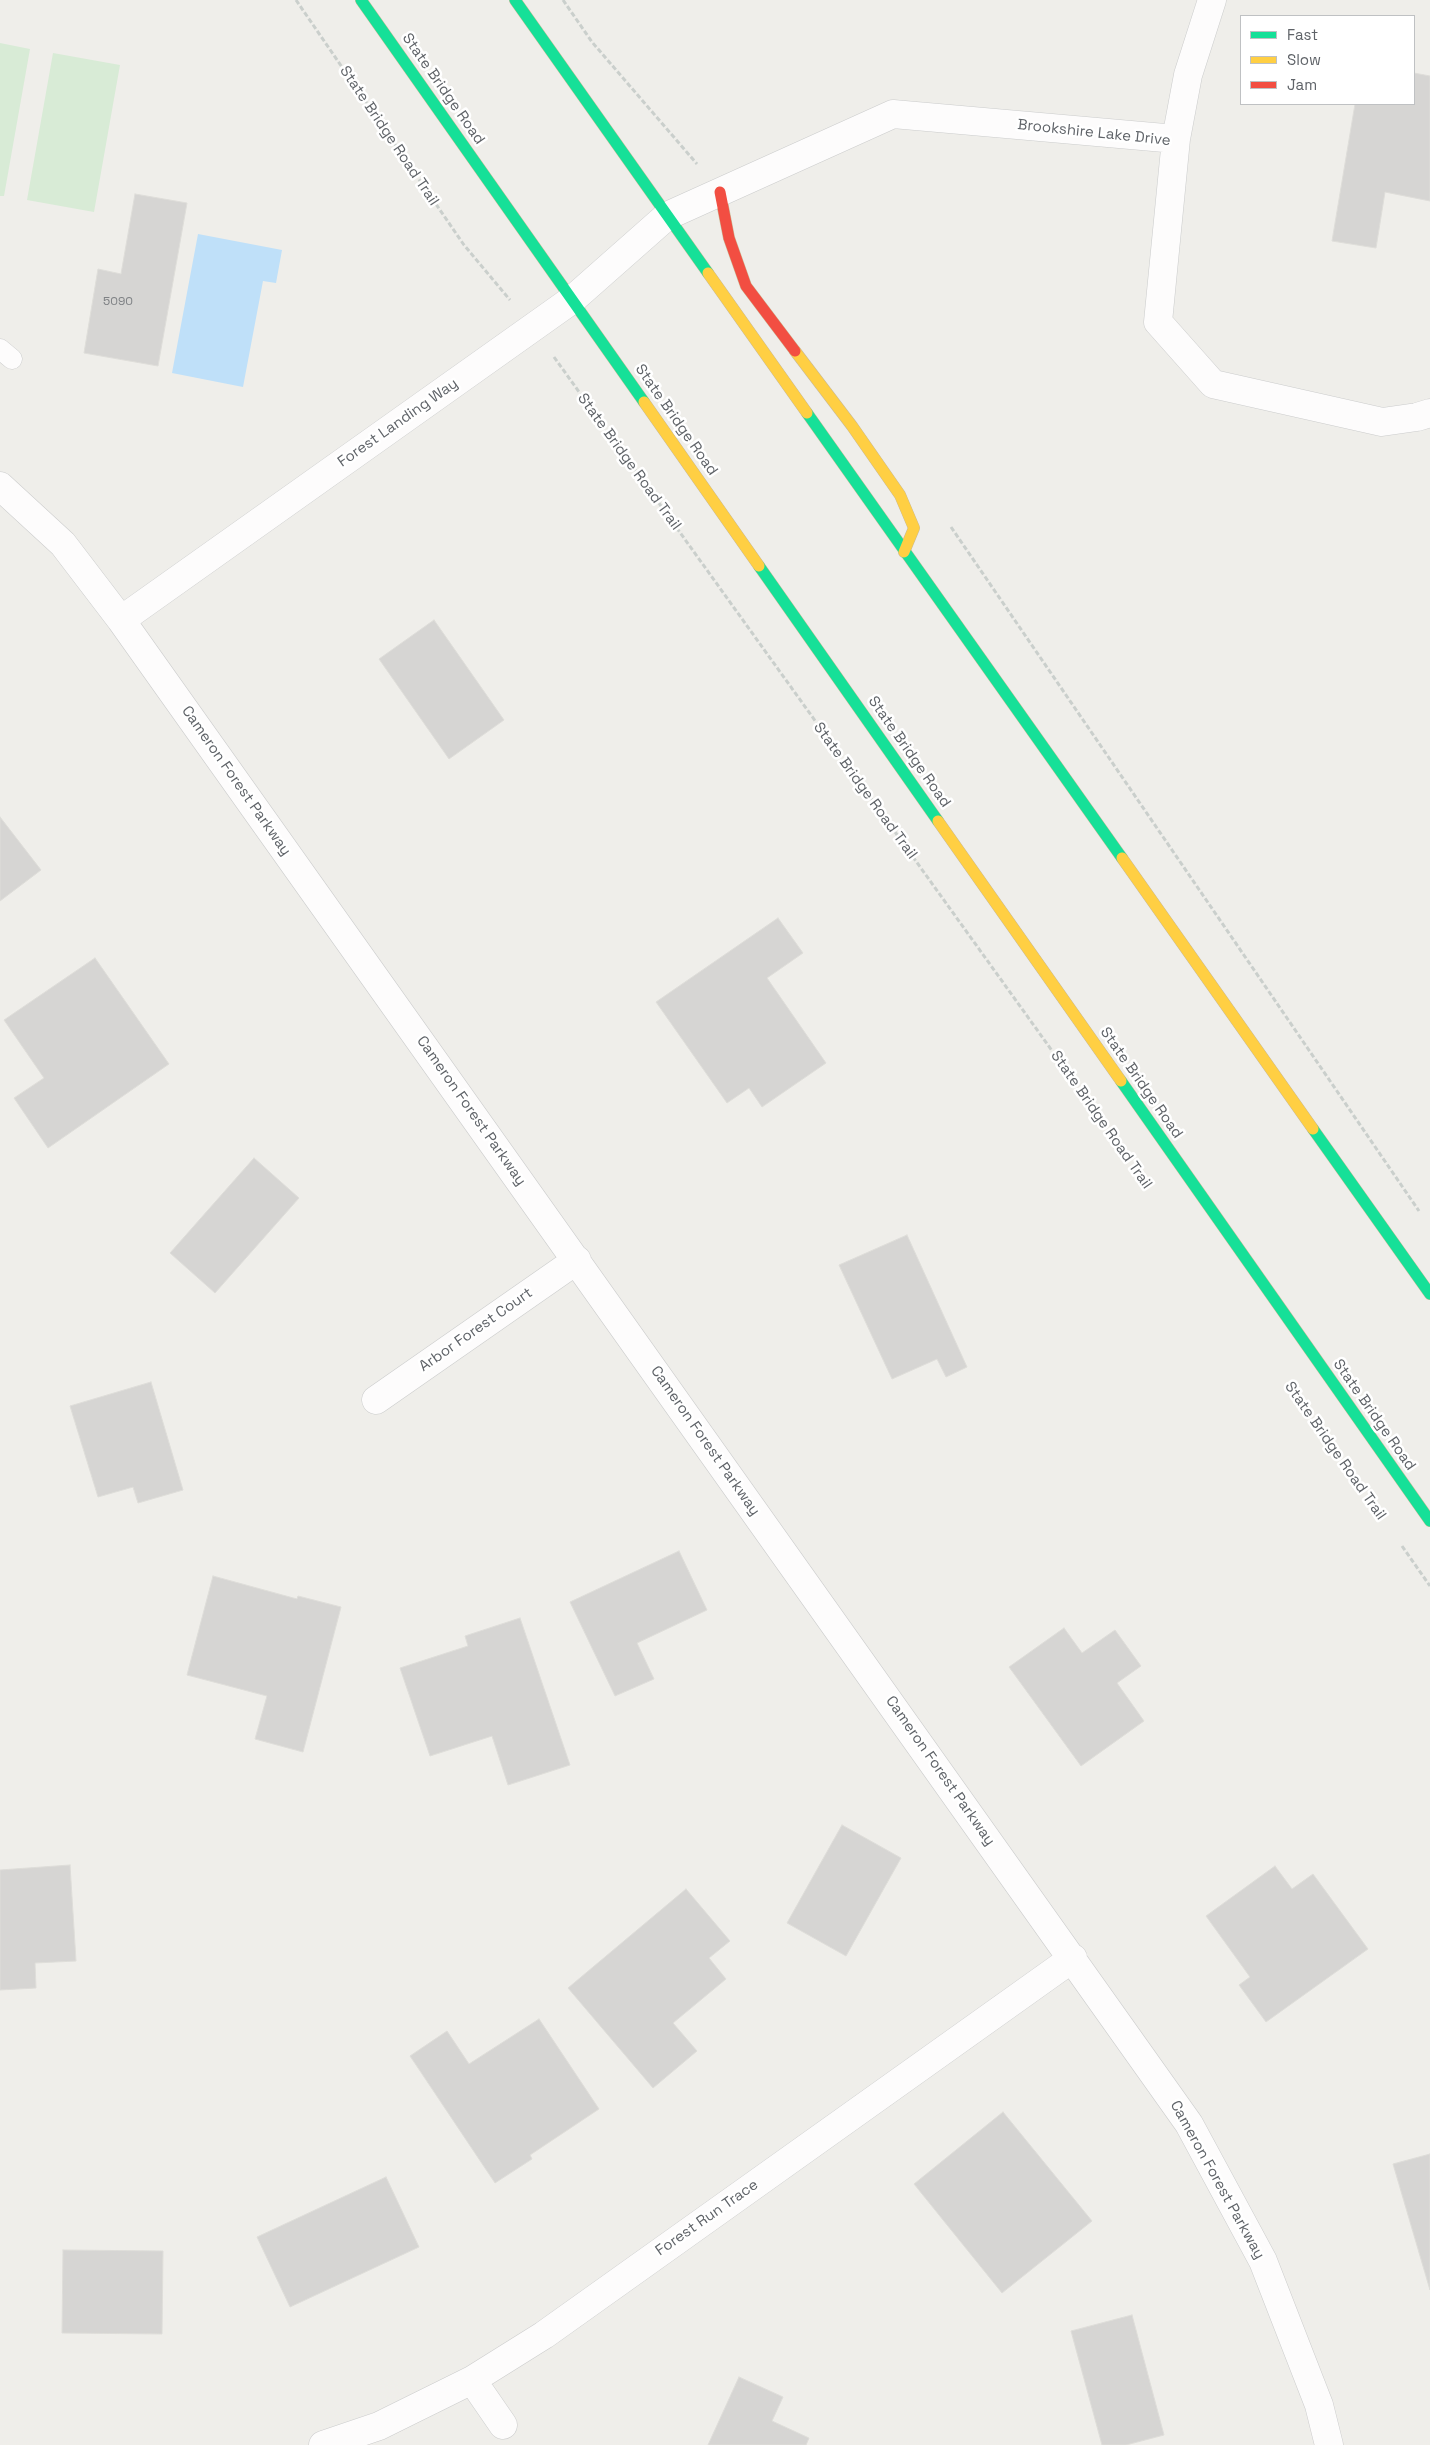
<!DOCTYPE html>
<style>
body{margin:0}
#map{position:relative;width:1430px;height:2445px;overflow:hidden;background:#efeeea;font-family:"Space Grotesk",sans-serif}
canvas{display:block}
.legend{position:absolute;left:1240px;top:15px;width:175px;height:90px;box-sizing:border-box;background:#fff;border:1px solid #bfc1c3;margin:0;padding:6px 9px;list-style:none;font-size:15px;color:#5f6368}
.legend li{display:flex;align-items:center;gap:10px;height:25px}
.legend b{width:25px;border:1px solid #bfc1c3}
</style>
<div id="map">
<canvas width="1430" height="2445"></canvas>
<ul class="legend">
<li><b style="height:6px;background:#16e098"></b>Fast</li>
<li><b style="height:6px;background:#ffcf43"></b>Slow</li>
<li><b style="height:6px;background:#f24e42"></b>Jam</li>
</ul>
</div>
<script>
const c = document.querySelector('canvas').getContext('2d');
c.lineJoin = 'round';
function fill(path, color) { c.fillStyle = color; c.fill(path, 'evenodd'); }
const toPath = rows => new Path2D(rows.map(r => 'M' + r).join(''));
function strokePath(path, color, width, dash) { c.strokeStyle = color; c.lineWidth = width; c.lineCap = dash ? 'butt' : 'round'; c.setLineDash(dash || []); c.stroke(path); }
function drawText(font, color, halo, rows, align = 'center') {
  c.font = font + ' "Space Grotesk",sans-serif'; c.lineWidth = 5; c.setLineDash([]); c.textBaseline = 'middle'; c.strokeStyle = halo; c.fillStyle = color; for (const [text, x, y, turn = 0] of rows) {
    c.save(); c.translate(x, y); c.rotate((+turn || 0) * Math.PI / 180); c.textAlign = isNaN(turn) ? turn : align; if (halo) c.strokeText(text, 0, 0); c.fillText(text, 0, 0); c.restore();
  }
}
const green = toPath([
 [0,43,30,49,4,196,0,196],
 [53,53,120,65,94,212,27,200]
]);
const water = toPath([
 [198,234,282,250,276,283,263,281,243,387,172,373]
]);
const building = toPath([
 [1414,73,1430,76,1430,201,1385,192,1376,248,1332,241,1355,104,1414,104,1414,73],
 [135,194,187,203,158,366,84,353,98,269,121,274,135,194],
 [434,620,504,720,449,759,379,659,434,620],
 [0,817,41,870,0,901,0,817],
 [778,918,803,953,767,978,826,1063,762,1107,749,1088,727,1103,656,1002,778,918],
 [95,958,169,1064,48,1148,14,1098,44,1078,4,1020,95,958],
 [254,1158,299,1198,215,1293,170,1253,254,1158],
 [907,1235,967,1367,946,1377,937,1359,892,1379,839,1265,907,1235],
 [151,1382,183,1490,138,1503,133,1487,98,1497,70,1406,151,1382],
 [679,1551,707,1610,637,1643,654,1679,615,1696,570,1602,679,1551],
 [213,1576,297,1599,298,1596,341,1607,303,1752,255,1739,267,1696,187,1675,213,1576],
 [520,1618,570,1765,508,1785,492,1736,430,1756,400,1668,468,1646,465,1636,520,1618],
 [1064,1628,1082,1653,1115,1630,1141,1666,1117,1683,1144,1721,1081,1766,1009,1667,1064,1628],
 [842,1825,901,1858,846,1956,787,1923,842,1825],
 [70,1865,76,1961,35,1963,36,1988,0,1990,0,1870,70,1865],
 [1275,1866,1292,1889,1313,1874,1368,1949,1266,2022,1239,1985,1250,1977,1206,1916,1275,1866],
 [686,1889,730,1941,709,1958,726,1979,673,2023,697,2051,653,2088,568,1988,686,1889],
 [539,2019,599,2109,530,2155,532,2159,495,2183,410,2056,447,2031,469,2064,539,2019],
 [1003,2112,1092,2221,1002,2293,914,2184,1003,2112],
 [1430,2154,1430,2290,1393,2164,1430,2154],
 [386,2177,419,2247,290,2307,257,2237,386,2177],
 [63,2250,163,2251,162,2334,62,2333,63,2250],
 [1132,2315,1164,2435,1126,2445,1102,2445,1071,2331,1132,2315],
 [739,2377,783,2397,772,2421,809,2438,806,2445,708,2445,739,2377]
]);
const path = toPath([
 [296,0,464,245,510,300],
 [563,0,592,42,697,164],
 [554,357,1091,1105],
 [951,527,1419,1211],
 [1402,1546,1430,1586]
]);
const lane = toPath([
 [0,349,12,359]
]);
const street = toPath([
 [1176,139,1188,75,1212,0],
 [0,486,63,544,121,620,1189,2124,1263,2261,1319,2405,1329,2445],
 [121,620,573,299,667,216,893,114,1176,139,1158,322,1213,384,1382,422,1417,417,1430,413],
 [376,1400,577,1260],
 [472,2380,503,2425],
 [323,2445,379,2426,472,2380,544,2335,1073,1958]
]);
const fast = toPath([
 [361,0,644,402],
 [515,0,708,273],
 [807,413,1122,858],
 [759,566,938,821],
 [1121,1081,1430,1521],
 [1313,1129,1430,1294]
]);
const slow = toPath([
 [708,273,807,413],
 [795,351,852,426,900,495,914,528,904,552],
 [644,402,759,566],
 [938,821,1121,1081],
 [1122,858,1313,1129]
]);
const jam = toPath([
 [720,192,729,238,746,286,795,351]
]);
const numberNames = [
 ["5090",118,302]
];
const streetNames = [
 ["State Bridge Road",443,89,55],
 ["Brookshire Lake Drive",1094,133,6],
 ["State Bridge Road Trail",389,136,56],
 ["State Bridge Road",676,420,55],
 ["Forest Landing Way",398,423,-35],
 ["State Bridge Road Trail",629,462,54],
 ["State Bridge Road",909,752,55],
 ["Cameron Forest Parkway",236,781,55],
 ["State Bridge Road Trail",865,791,54],
 ["State Bridge Road",1141,1083,55],
 ["Cameron Forest Parkway",471,1111,55],
 ["State Bridge Road Trail",1101,1120,55],
 ["Arbor Forest Court",476,1330,-35],
 ["State Bridge Road",1374,1415,55],
 ["Cameron Forest Parkway",705,1441,55],
 ["State Bridge Road Trail",1335,1451,55],
 ["Cameron Forest Parkway",940,1771,55],
 ["Cameron Forest Parkway",1217,2180,61],
 ["Forest Run Trace",707,2218,-35]
];
fill(green, '#d8ebd6');
fill(water, '#bfe0f9');
fill(building, '#d6d5d3');
strokePath(building, '#deddd9', 1);
strokePath(lane, '#cbcccc', 21);
strokePath(street, '#cbcccc', 29);
strokePath(fast, '#c8b996', 12);
strokePath(slow, '#c8b996', 12);
strokePath(jam, '#c8b996', 12);
strokePath(path, '#cacfcc', 3, [5, 2.5]);
strokePath(lane, '#fdfcfc', 20);
strokePath(street, '#fdfcfc', 28);
strokePath(fast, '#16e098', 11);
strokePath(slow, '#ffcf43', 11);
strokePath(jam, '#f24e42', 11);
drawText('12px', '#7e8184', null, numberNames);
drawText('15px', '#5f6368', '#fff', streetNames);
</script>
